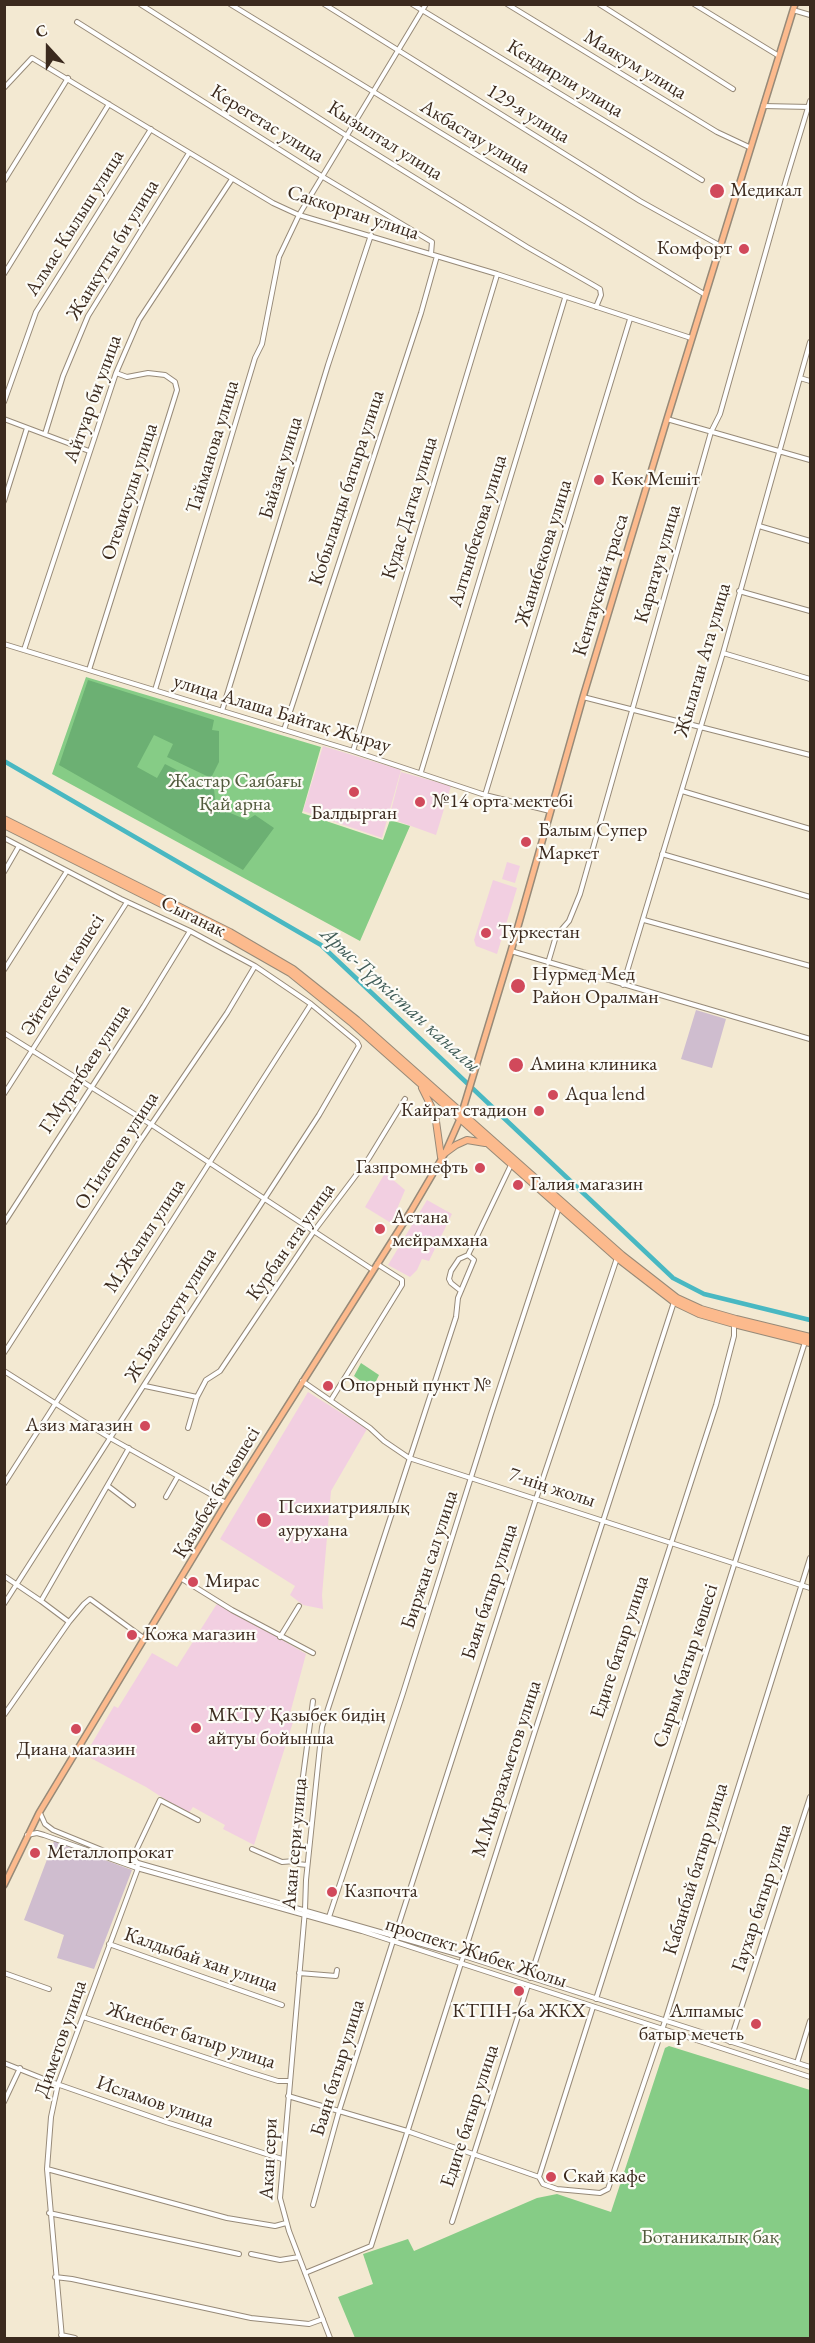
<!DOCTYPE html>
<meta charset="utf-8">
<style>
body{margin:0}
#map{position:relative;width:815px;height:2343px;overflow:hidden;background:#f3e9d2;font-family:"EB Garamond",serif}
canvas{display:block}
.frame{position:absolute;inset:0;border:6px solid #3b2a1e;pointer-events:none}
.north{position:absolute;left:18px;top:18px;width:60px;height:60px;-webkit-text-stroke:4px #fdfcf7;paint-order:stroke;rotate:339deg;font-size:16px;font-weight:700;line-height:24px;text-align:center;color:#3b2a1e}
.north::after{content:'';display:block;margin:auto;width:21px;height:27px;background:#3b2a1e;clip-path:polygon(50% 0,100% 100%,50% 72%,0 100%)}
</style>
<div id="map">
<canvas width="815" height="2343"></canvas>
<div class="frame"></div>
<div class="north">С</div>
</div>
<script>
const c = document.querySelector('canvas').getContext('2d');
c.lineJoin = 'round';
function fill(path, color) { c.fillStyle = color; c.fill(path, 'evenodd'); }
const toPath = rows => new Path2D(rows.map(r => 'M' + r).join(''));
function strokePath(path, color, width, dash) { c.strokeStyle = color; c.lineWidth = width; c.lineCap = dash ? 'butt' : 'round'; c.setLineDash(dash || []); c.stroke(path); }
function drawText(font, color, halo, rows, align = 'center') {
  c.font = font + ' "EB Garamond",serif'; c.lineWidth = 4.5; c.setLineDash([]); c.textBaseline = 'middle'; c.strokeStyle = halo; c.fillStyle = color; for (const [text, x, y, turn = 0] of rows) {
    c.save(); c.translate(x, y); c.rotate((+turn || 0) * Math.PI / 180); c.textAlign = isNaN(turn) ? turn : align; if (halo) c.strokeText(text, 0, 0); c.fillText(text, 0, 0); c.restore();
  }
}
const built = toPath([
 [323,746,401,770,382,838,303,811],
 [401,772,451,786,436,835,389,818],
 [507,862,520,866,515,883,502,879],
 [493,880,517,888,497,954,476,946,474,940],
 [385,1173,405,1190,391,1223,365,1207],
 [427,1200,452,1214,429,1261,422,1259,417,1270,410,1277,388,1265],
 [308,1392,367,1429,331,1491,322,1595,323,1609,303,1605,290,1595,295,1586,220,1539],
 [218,1602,306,1654,288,1721,293,1722,254,1845,223,1829,225,1825,193,1807,188,1814,146,1787,85,1755,114,1706,118,1708,152,1653,177,1667]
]);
const industrial = toPath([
 [696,1010,726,1019,712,1068,681,1059],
 [54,1841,132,1870,94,1969,57,1958,64,1935,24,1920]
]);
const green = toPath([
 [86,677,321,747,302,813,383,840,390,820,410,826,360,941,52,774],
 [361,1363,379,1375,372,1389,354,1376],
 [669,2046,810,2090,810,2338,355,2338,338,2297,373,2284,363,2254,408,2239,414,2251,537,2198,557,2194,611,2212,665,2048]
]);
const forest = toPath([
 [88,680,214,720,212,730,219,731,219,762,211,778,167,757,173,744,154,735,137,767,157,778,165,764,214,789,216,807,247,820,255,815,274,828,243,870,59,765]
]);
const canal = toPath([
 [4,761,321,945,673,1278,704,1294,810,1320]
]);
const minor = toPath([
 [140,4,347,136,527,247,595,286,600,289,601,295,596,307],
 [230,4,704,294],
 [324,4,640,201,719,245],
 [412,4,702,180],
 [507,4,717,132,749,147],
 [599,4,733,89],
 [694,4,779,56],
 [793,10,810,15],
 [77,22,323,177,432,242,431,254],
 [4,88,32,58,273,203,299,215,497,274,691,338],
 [763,106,810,107],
 [4,181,68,78],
 [4,274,109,104],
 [800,378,810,381],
 [4,402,36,312,151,129],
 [4,419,89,451],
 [667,419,810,460],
 [45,434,63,376,88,316,189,153],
 [4,501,27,428],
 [759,526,810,541],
 [739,591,810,611],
 [4,644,353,751,485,795,550,811],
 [24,650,116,373,139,320,232,179],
 [723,653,810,679],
 [89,670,177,390,175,382,165,375,148,373,127,377,116,373],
 [155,690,255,358,262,344,279,257,299,215,426,4],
 [583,697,810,755],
 [222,711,328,365,371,235],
 [284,730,421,313,437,256],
 [353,751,497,275],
 [421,772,565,298],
 [682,791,810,829],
 [485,795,630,319],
 [4,838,121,899,190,931,255,966,311,1004,357,1042,359,1046,319,1115,190,1313,4,1604],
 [662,854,810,897],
 [4,872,19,846],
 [644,920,810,966],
 [511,951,810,1039],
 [548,963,556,936,569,921,580,894,711,432,720,414,786,180,810,101],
 [4,970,67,871],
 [623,985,723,653,810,342],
 [4,1033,152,1125,373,1270],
 [4,1094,127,902],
 [4,1223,144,1006,190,931],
 [461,1291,451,1283,449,1279,451,1271,459,1259,468,1255],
 [4,1353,140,1141,227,1013,255,966],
 [4,1371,110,1438,226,1503],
 [302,1381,370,1428,384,1441,409,1458,810,1588],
 [145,1386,197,1397,206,1380,220,1371,314,1231,369,1158,405,1099],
 [331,1400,402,1285,402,1280,377,1264],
 [188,1428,197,1397],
 [4,1484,311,1004],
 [108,1486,133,1505],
 [166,1497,178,1476],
 [4,1576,41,1601],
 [182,1579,232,1610,313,1653],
 [69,1622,41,1601,129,1448],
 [280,1637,299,1606],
 [4,1715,69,1622,84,1604,90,1599,145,1639],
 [40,1813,45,1824,53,1830,124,1859,464,1956,810,2067],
 [27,1835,37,1833,44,1835,137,1868,362,1931,810,2077],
 [252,1849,282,1862,295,1861],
 [307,1865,298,1864,295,1861,296,1829,313,1701],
 [329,1917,403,1693,491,1414,559,1207],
 [395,1936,536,1499,617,1258],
 [109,1944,282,2005],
 [4,1973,49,1989],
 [299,1973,336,1976,337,1970],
 [530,1978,716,1405,734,1336,734,1324],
 [596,1999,805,1342],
 [83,2017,252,2073,278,2081,289,2081],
 [730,2042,810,1797],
 [4,2063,54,2083,169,2123,282,2159],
 [797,2063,810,2021],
 [288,2096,407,2131,539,2177,543,2184,557,2189,600,2193,608,2189,665,2021,810,1558],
 [4,2102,20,2068],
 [47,2169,227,2218,275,2226,286,2223],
 [539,2177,593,2007],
 [313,2205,339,2111,393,1941],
 [49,2213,239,2254],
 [452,2222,528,1985],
 [251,2254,280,2260,299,2257],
 [305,2273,371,2246,534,1734,674,1302],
 [55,2277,72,2279,251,2318,309,2324,323,2319],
 [61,2335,75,2338],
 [62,2338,47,2169,51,2117,58,2084,137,1871,138,1864,133,1857,160,1800,198,1820],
 [330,2338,289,2231,280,2198,305,1910,306,1880,322,1727,456,1317,458,1298,474,1260,468,1255,511,1165]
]);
const major = toPath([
 [4,1885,39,1813,226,1503,411,1211,445,1153,460,1119,511,951,583,697,667,419,795,4]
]);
const highway = toPath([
 [4,819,230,932,293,969,357,1020,622,1255,677,1298,701,1309,736,1319,810,1337],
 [4,825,227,937,290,973,353,1024,617,1258,674,1302,699,1314,734,1324,810,1343],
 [422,1088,435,1114,441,1157],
 [445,1153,456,1145,467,1140,485,1143]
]);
const markers = [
 [717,191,8,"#d1495b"],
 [744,249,6,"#d1495b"],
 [599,480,6,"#d1495b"],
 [354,792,6,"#d1495b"],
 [420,802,6,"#d1495b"],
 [526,842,6,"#d1495b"],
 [486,933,6,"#d1495b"],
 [518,986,8,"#d1495b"],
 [516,1065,8,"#d1495b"],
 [553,1095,6,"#d1495b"],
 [539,1111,6,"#d1495b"],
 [480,1168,6,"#d1495b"],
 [518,1185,6,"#d1495b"],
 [380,1229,6,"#d1495b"],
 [328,1386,6,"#d1495b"],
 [145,1426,6,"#d1495b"],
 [264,1520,8,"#d1495b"],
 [193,1582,6,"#d1495b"],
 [132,1635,6,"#d1495b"],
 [196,1728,6,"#d1495b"],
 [76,1729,6,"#d1495b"],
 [35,1853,6,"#d1495b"],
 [332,1892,6,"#d1495b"],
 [519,1991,6,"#d1495b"],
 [756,2024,6,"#d1495b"],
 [551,2177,6,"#d1495b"]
];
const streetNames = [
 ["Маякум улица",635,65,31],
 ["Кендирли улица",565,79,31],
 ["129-я улица",528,114,32],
 ["Керегетас улица",267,124,32],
 ["Акбастау улица",475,137,31],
 ["Кызылтал улица",385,141,32],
 ["Саккорган улица",353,213,18],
 ["Алмас Кылыш улица",75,223,-58],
 ["Жанкутты би улица",113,250,-59],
 ["Айтуар би улица",93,399,-70],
 ["Тайманова улица",213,447,-73],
 ["Байзак улица",281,468,-73],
 ["Кобыланды батыра улица",347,488,-72],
 ["Отемисулы улица",130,492,-72],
 ["Кудас Датка улица",410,508,-73],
 ["Алтынбекова улица",478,531,-73],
 ["Жанибекова улица",544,553,-73],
 ["Каратауа улица",658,564,-74],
 ["Кентауский трасса",601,585,-73],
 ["Жылаган Ата улица",703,660,-74],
 ["улица Алаша Байтақ Жырау",282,714,17],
 ["Сыганак",193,917,26],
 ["Әйтеке би көшесі",63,975,-58],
 ["Г.Муратбаев улица",85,1069,-57],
 ["О.Тилепов улица",117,1151,-57],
 ["М.Жалил улица",145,1236,-57],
 ["Курбан ата улица",291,1242,-55],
 ["Ж.Баласагун улица",171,1315,-58],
 ["7-нің жолы",552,1488,18],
 ["Қазыбек би көшесі",217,1493,-59],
 ["Биржан сал улица",430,1560,-72],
 ["Баян батыр улица",490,1592,-72],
 ["Едиге батыр улица",620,1647,-72],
 ["Сырым батыр көшесі",686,1666,-72],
 ["М.Мырзахметов улица",507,1769,-72],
 ["Акан сери улица",295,1844,-85],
 ["Кабанбай батыр улица",696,1869,-73],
 ["Гаухар батыр улица",762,1898,-72],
 ["проспект Жибек Жолы",476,1953,18],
 ["Калдыбай хан улица",201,1960,19],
 ["Жиенбет батыр улица",191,2036,18],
 ["Диметов улица",61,2039,-71],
 ["Баян батыр улица",338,2068,-73],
 ["Исламов улица",155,2102,19],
 ["Едиге батыр улица",470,2116,-72],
 ["Акан сери",269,2159,-87]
];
const poiNames = [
 ["Медикал",730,191],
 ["Комфорт",732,249,"right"],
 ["Көк Мешіт",611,480],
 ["№14 орта мектебі",432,802],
 ["Балдырган",354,814,"center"],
 ["Балым Супер",538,831],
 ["Маркет",538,854],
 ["Туркестан",498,933],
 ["Нурмед Мед",532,975],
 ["Район Оралман",532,998],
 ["Амина клиника",530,1065],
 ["Aqua lend",565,1095],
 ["Кайрат стадион",527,1111,"right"],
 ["Газпромнефть",468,1168,"right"],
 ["Галия магазин",530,1185],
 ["Астана",392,1218],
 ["мейрамхана",392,1241],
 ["Опорный пункт №",340,1386],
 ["Азиз магазин",133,1426,"right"],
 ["Психиатриялық",278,1508],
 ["аурухана",278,1531],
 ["Мирас",205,1582],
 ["Кожа магазин",144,1635],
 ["МКТУ Қазыбек бидің",208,1716],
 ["айтуы бойынша",208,1739],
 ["Диана магазин",76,1750,"center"],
 ["Металлопрокат",47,1853],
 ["Казпочта",344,1892],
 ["КТПН-6а ЖКХ",519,2012,"center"],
 ["Алпамыс",744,2012,"right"],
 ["батыр мечеть",744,2035,"right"],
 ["Скай кафе",563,2177]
];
const parkNames = [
 ["Жастар Саябағы",235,782],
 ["Қай арна",235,805],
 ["Ботаникалық бақ",710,2238]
];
const waterNames = [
 ["Арыс-Түркістан каналы",400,1000,42]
];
fill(built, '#f2cfe1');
fill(industrial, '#cfbdcf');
fill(green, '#86cc86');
fill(forest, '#6cb073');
strokePath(canal, '#49b8c2', 4.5);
strokePath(minor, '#978a78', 6);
strokePath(major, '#978a78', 8);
strokePath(highway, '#978a78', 8);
strokePath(minor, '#fff', 4);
strokePath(major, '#fcba8d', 5);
strokePath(highway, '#fcba8d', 6);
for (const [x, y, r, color] of markers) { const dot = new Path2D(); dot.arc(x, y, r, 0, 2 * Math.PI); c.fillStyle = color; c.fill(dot); strokePath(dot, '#fdfcf7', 2); }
drawText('20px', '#3b2a1e', '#fdfcf7', streetNames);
drawText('20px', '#3b2a1e', '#fdfcf7', poiNames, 'left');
drawText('20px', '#525b3d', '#fdfcf7', parkNames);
drawText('italic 21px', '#405c57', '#fdfcf7', waterNames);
</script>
